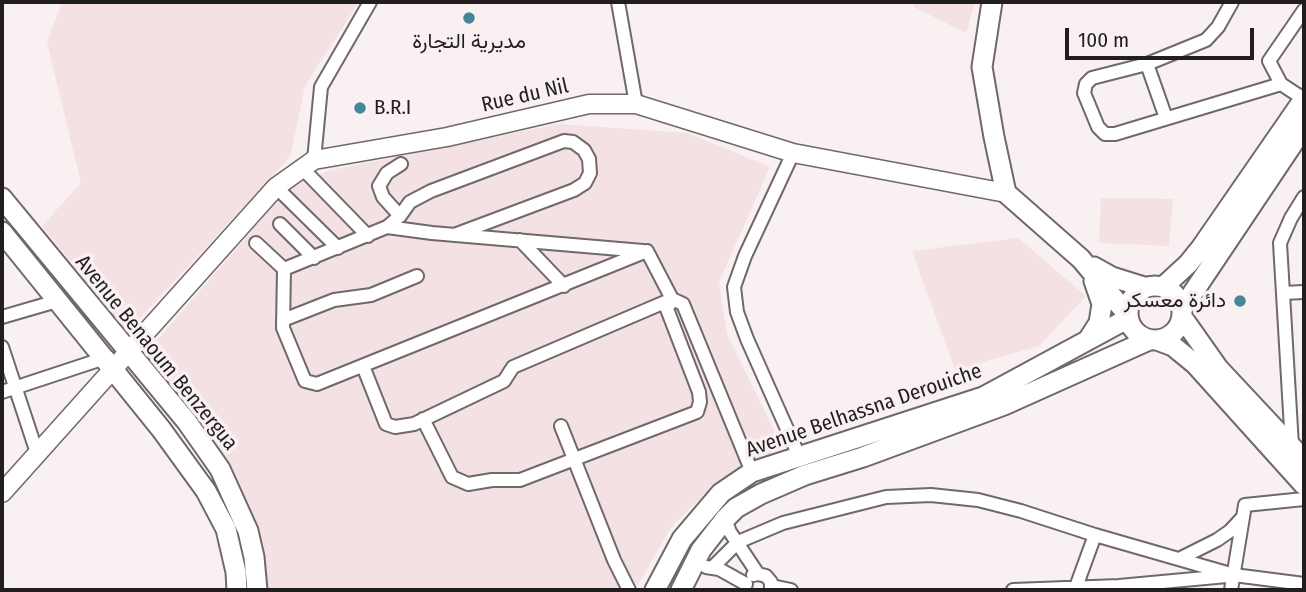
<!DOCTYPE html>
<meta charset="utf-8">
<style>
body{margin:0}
#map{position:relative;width:1306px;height:592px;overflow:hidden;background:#f9f0f1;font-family:"Fira Sans Condensed",sans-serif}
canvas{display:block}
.frame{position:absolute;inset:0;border:4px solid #221e1f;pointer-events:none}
.scale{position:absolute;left:1065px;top:28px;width:189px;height:32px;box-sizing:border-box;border:4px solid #221e1f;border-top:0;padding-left:9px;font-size:21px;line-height:24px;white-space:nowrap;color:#221e1f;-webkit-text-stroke:5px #f9f0f1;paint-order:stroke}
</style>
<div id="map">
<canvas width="1306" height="592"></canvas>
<div class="frame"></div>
<div class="scale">100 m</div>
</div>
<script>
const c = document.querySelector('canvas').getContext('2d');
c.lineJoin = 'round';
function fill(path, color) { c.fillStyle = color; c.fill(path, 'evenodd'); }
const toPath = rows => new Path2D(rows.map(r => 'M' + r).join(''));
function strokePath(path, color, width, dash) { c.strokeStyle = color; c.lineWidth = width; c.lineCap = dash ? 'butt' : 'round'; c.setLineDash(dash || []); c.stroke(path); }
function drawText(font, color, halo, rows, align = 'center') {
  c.font = font + ' "Fira Sans Condensed",Vazirmatn,sans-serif'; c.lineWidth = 7; c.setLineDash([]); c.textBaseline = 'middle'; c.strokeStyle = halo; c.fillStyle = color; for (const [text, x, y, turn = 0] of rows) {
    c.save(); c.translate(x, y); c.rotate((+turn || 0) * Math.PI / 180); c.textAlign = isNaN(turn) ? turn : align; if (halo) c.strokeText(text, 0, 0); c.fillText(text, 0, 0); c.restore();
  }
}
const built = toPath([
 [62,2,359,2,305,86,290,157,127,332,42,226,81,183,47,42],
 [913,2,975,2,966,33,914,7],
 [558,124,687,133,770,167,719,282,727,334,776,434,773,453,720,479,672,526,635,590,260,590,253,515,230,466,144,355,290,187,327,171],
 [1101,198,1173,199,1169,246,1099,243],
 [1018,238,1086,296,1039,346,955,370,912,251]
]);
const street = toPath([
 [618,2,636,104],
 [1232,2,1218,27,1206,40,1147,64,1092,78,1086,84,1084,93,1098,127,1105,134,1115,134,1281,84],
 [1304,10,1269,61,1281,84,1304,99],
 [1147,64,1166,118],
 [793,153,745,256,734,287,737,312,747,339,799,456],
 [314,160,321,87,370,2],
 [401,164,387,173,379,186,383,197,400,216,410,202,431,191,564,141,573,142,584,150,589,159,590,173,585,183,574,190,454,235],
 [302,168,368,236],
 [276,187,338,248],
 [400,216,387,227,284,269,283,328,305,381,317,384,647,251],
 [280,224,314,258],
 [387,227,432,233,643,251],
 [520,240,564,286],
 [256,243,284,269],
 [647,251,672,299,683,304,752,472],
 [1283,293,1304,292],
 [2,317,57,301],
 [283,320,334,300,371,295,417,276],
 [2,347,37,453],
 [363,366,386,424,395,427,414,424,504,381,513,367,672,299],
 [2,392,108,357],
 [423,419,452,477,468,484,492,480,520,480,697,412,700,402,699,392,667,309,672,299],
 [561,426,614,560,629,590],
 [1292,446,1280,243,1291,218,1304,197],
 [725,519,730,532,758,574],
 [1179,559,1217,540,1230,531,1242,518],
 [706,567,719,569,746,584],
 [712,568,738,542,783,523,886,497,931,495,978,500,1021,511,1095,535,1234,575,1304,584],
 [753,575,758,574,766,576,771,582,771,590],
 [772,586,791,590],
 [1076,587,1095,535],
 [1013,590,1119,586,1227,576],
 [1231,590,1245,505,1304,499]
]);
const secondary = toPath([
 [2,493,276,187,314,160,447,137,589,104,636,104,793,153,1006,193]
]);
const primary = toPath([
 [992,2,982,67,994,137,1006,193,1081,259,1127,314],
 [2,198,187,422,220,469,248,531,254,557,257,590],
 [2,232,161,429,206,491,226,529,236,572,237,590],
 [1094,267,1112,277,1144,287],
 '1128 313a27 27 0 1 1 54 0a27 27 0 1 1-54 0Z',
 [1163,287,1188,264,1201,248,1304,99],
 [1182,309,1304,127],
 [1182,317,1218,368,1304,460],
 [1088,340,1099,323,1102,304,1094,281],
 [1157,340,1173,346,1195,364,1304,485],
 [655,590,682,539,721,493,752,472,983,397,1127,319],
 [681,590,701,550,725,519,736,508,761,494,805,475,863,457,1004,405,1149,340]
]);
const markers = [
 [469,18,7,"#448598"],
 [360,108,7,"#448598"],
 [1240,301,7,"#448598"]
];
const poiNames = [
 ["مديرية التجارة",469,42],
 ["B.R.I",374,108,"left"],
 ["دائرة معسكر",1226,301,"right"]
];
const streetNames = [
 ["Rue du Nil",525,96,-13],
 ["Avenue Benaoum Benzergua",156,353,51],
 ["Avenue Belhassna Derouiche",864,411,-19]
];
fill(built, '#f4e1e4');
strokePath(street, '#706869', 16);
strokePath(secondary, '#706869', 21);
strokePath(primary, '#706869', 23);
strokePath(street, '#fff', 12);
strokePath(secondary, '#fff', 18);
strokePath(primary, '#fff', 19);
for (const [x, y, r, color] of markers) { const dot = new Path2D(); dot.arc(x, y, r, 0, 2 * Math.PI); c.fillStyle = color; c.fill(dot); strokePath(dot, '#f9f0f1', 2.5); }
drawText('21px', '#221e1f', '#f9f0f1', poiNames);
drawText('21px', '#221e1f', '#f9f0f1', streetNames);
</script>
